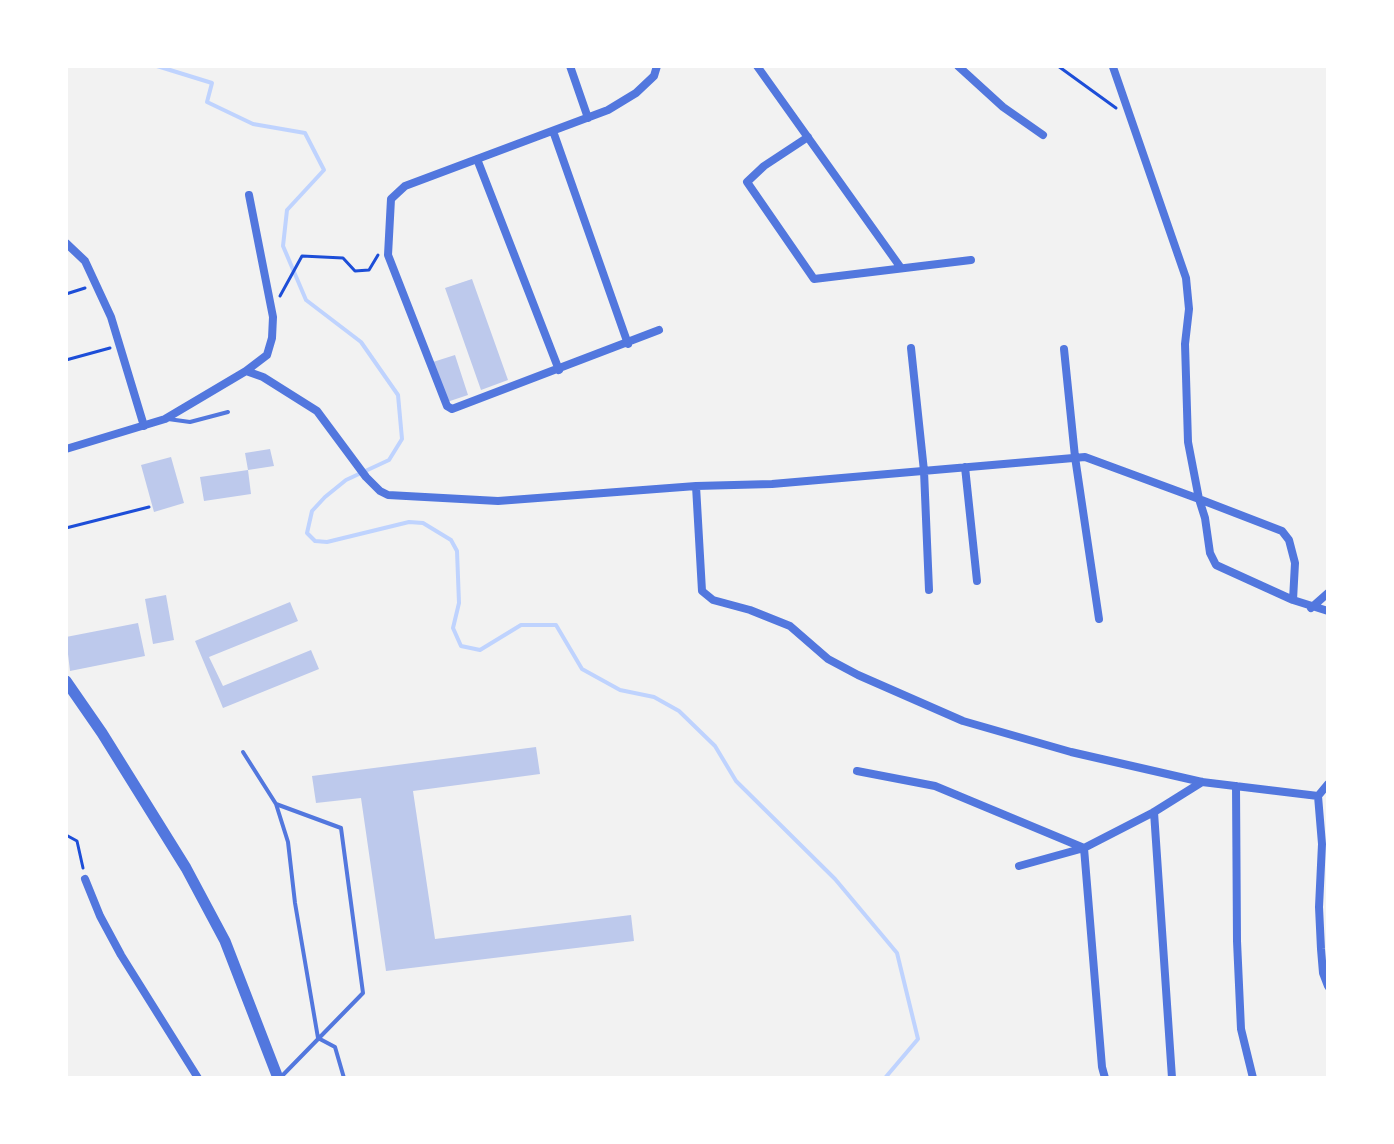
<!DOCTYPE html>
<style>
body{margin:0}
#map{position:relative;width:1394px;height:1144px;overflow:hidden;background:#f2f2f2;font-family:Quicksand,sans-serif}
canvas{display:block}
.frame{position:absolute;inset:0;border:68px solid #fff;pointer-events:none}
</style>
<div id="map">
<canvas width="1394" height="1144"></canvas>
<div class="frame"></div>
</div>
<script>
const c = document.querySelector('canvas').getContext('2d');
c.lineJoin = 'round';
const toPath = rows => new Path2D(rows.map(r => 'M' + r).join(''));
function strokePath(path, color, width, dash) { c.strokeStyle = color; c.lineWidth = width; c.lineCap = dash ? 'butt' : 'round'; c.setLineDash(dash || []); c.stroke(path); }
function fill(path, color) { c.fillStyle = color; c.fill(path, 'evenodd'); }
const stream = toPath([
 [157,66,212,83,207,102,253,124,305,133,324,170,287,210,283,246,306,300,361,342,398,395,402,439,389,460,346,480,325,497,312,511,307,533,315,541,327,542,409,522,423,523,451,540,457,551,459,603,453,628,461,646,480,650,521,625,556,625,582,669,620,690,654,697,679,711,715,746,736,781,835,879,897,953,918,1039,885,1078]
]);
const building = toPath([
 [472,279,508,380,481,390,445,288],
 [455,355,468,395,447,402,433,362],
 [270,449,274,466,248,470,245,453],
 [171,457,184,503,154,512,141,465],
 [248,470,251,494,204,501,200,477],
 [166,595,174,640,153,644,145,599],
 [290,602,298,621,209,657,223,686,311,650,319,669,223,708,195,641],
 [138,623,145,656,70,671,66,637],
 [536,747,540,774,413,791,435,939,631,915,634,941,386,971,361,798,316,803,312,776]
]);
const path = toPath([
 [1058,66,1116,108],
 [66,294,85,288],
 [280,296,302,256,343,258,355,271,369,270,378,255],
 [66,360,110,348],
 [66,528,149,507],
 [66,835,77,841,83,868]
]);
const service = toPath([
 [168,419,190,422,228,412],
 [243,752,276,804,341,828,363,993,280,1078],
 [276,804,288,842,295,903,318,1038,335,1047,344,1078]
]);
const minor = toPath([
 [570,66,588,118],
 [657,66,654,76,636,93,608,110,405,186,391,199,388,255,447,406,452,409,659,330],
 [757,66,901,268],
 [958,66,1003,107,1043,135],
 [1113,67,1186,278,1189,309,1185,344,1188,442,1199,499,1282,531,1289,540,1295,563,1293,600],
 [553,131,628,344],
 [808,137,764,166,747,182,814,279,971,260],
 [477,159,559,370],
 [66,243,85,261,111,317,144,426],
 [911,348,924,471,929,590],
 [1064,349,1075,457,1099,619],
 [246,371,263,377,317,411,366,477,380,491,388,495,498,501,696,486,702,591,713,600,750,610,790,626,828,659,858,675,963,721,1071,752,1202,782,1318,796],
 [66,449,165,419,246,371,267,355,272,338,273,317,249,195],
 [965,467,977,581],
 [696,486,772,484,1085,457,1199,499,1205,518,1210,553,1216,565,1293,600,1328,611],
 [1311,608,1328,593],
 [857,771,935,786,1084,848,1102,1067,1105,1078],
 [1328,784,1318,796,1322,844,1319,907,1321,949,1323,973,1328,986],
 [1236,786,1237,941,1241,1029,1253,1078],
 [1154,812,1172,1078],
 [1019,866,1084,848,1154,812,1202,782],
 [85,879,100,916,121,955,198,1078]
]);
const tertiary = toPath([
 [66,681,102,733,186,868,225,941,278,1078]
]);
strokePath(stream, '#bfd3fe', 4);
fill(building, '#bdc9ec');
strokePath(path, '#1d4ed8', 3);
strokePath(service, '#5277de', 4);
strokePath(minor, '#5277de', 8);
strokePath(tertiary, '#5277de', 11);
</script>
